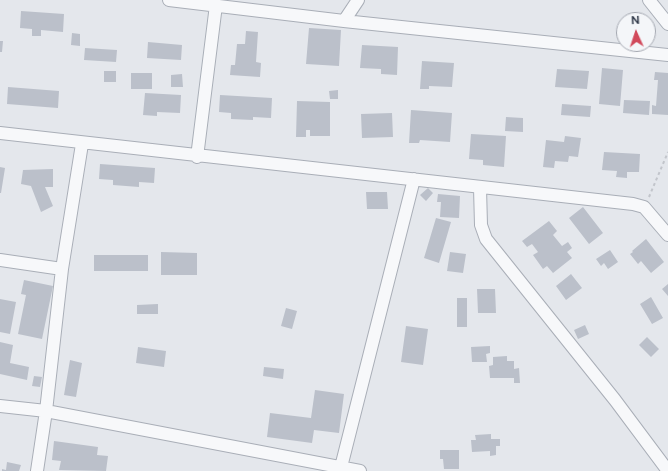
<!DOCTYPE html>
<style>
body{margin:0}
#map{position:relative;width:668px;height:471px;overflow:hidden;background:#e4e7ec;font-family:Figtree,sans-serif}
canvas{display:block}
.north{position:absolute;left:616px;top:12px;width:40px;height:40px;box-sizing:border-box;background:#f4f6f9;border:1px solid #a4a8b1;border-radius:50%;rotate:357deg;font-size:11px;font-weight:700;line-height:16px;text-align:center;color:#2b3445}
.north::after{content:'';display:block;margin:auto;width:14px;height:18px;background:#d1495b;clip-path:polygon(50% 0,100% 100%,50% 72%,0 100%)}
</style>
<div id="map">
<canvas width="668" height="471"></canvas>
<div class="north">N</div>
</div>
<script>
const c = document.querySelector('canvas').getContext('2d');
c.lineJoin = 'round';
function fill(path, color) { c.fillStyle = color; c.fill(path, 'evenodd'); }
const toPath = rows => new Path2D(rows.map(r => 'M' + r).join(''));
function strokePath(path, color, width, dash) { c.strokeStyle = color; c.lineWidth = width; c.lineCap = dash ? 'butt' : 'round'; c.setLineDash(dash || []); c.stroke(path); }
const building = toPath([
 [21,11,64,14,63,32,41,30,41,36,32,36,32,29,20,28],
 [309,28,341,30,339,66,306,64],
 [246,31,258,32,256,62,261,63,260,77,230,75,231,65,235,65,237,44,245,44],
 [72,33,80,34,80,46,71,45],
 [0,41,3,41,2,52,0,52],
 [148,42,182,45,181,60,147,58],
 [362,45,398,47,397,75,381,74,381,69,360,68],
 [85,48,117,50,116,62,84,60],
 [422,61,454,63,452,87,429,86,429,89,420,89],
 [602,68,623,70,620,106,599,104],
 [557,69,589,71,587,89,555,87],
 [104,71,116,71,116,82,104,82],
 [655,72,668,73,668,115,652,114,652,105,656,106,658,80,654,80],
 [131,73,152,73,152,89,131,89],
 [182,74,183,87,171,87,171,75],
 [8,87,59,91,58,108,7,104],
 [338,90,338,99,330,99,329,91],
 [145,93,181,95,180,113,157,112,157,116,143,115],
 [220,95,272,98,271,118,253,117,253,120,231,119,231,113,219,112],
 [624,100,650,101,649,115,623,113],
 [297,101,330,102,330,136,310,136,310,130,306,130,306,137,296,137],
 [562,104,591,106,590,117,561,115],
 [411,110,452,113,450,142,420,140,419,143,409,143],
 [392,113,393,137,362,138,361,114],
 [506,117,523,118,523,132,505,131],
 [471,134,506,136,504,167,483,165,483,160,469,159],
 [565,136,581,138,578,157,569,156,568,162,555,161,554,168,543,167,546,140,564,142],
 [604,152,640,154,639,172,627,172,627,178,616,177,617,171,602,170],
 [100,164,155,168,154,183,139,182,139,187,113,185,113,180,99,179],
 [0,167,5,168,1,193,0,193],
 [53,169,53,187,45,187,53,206,41,212,31,186,21,184,23,170],
 [428,188,433,193,426,201,420,195],
 [366,192,387,192,388,209,367,209],
 [438,194,460,196,459,218,440,217,441,202,437,202],
 [583,207,603,233,589,244,569,218],
 [436,218,451,222,439,263,424,258],
 [549,221,557,231,553,235,562,246,568,242,572,248,567,252,572,258,553,273,547,266,543,269,533,255,538,252,532,244,527,247,522,241],
 [646,239,664,262,651,273,641,261,638,264,630,254,633,252,632,251],
 [610,250,618,262,608,269,604,263,601,266,596,259],
 [161,252,197,253,197,275,161,275],
 [450,252,466,254,463,273,447,271],
 [94,255,148,255,148,271,94,271],
 [571,274,582,288,566,300,556,286],
 [24,280,53,286,42,339,18,334,26,295,21,294],
 [668,284,668,296,662,289],
 [477,289,495,289,496,313,478,313],
 [651,297,663,318,652,324,640,304],
 [457,298,467,298,467,327,457,327],
 [0,299,16,302,10,334,0,332],
 [158,304,158,314,137,314,137,305],
 [286,308,297,311,292,329,281,326],
 [585,325,589,334,578,339,574,330],
 [406,326,428,329,423,365,401,362],
 [647,337,659,349,651,357,639,345],
 [0,342,13,345,10,363,29,367,27,380,0,374],
 [490,346,490,353,486,354,487,362,472,362,471,347],
 [138,347,166,351,164,367,136,363],
 [507,356,507,361,514,361,514,369,519,368,520,383,514,383,514,378,490,378,489,366,493,365,493,357],
 [70,360,82,363,76,397,64,395],
 [264,367,284,369,283,379,263,376],
 [34,376,42,377,40,387,32,386],
 [315,390,344,394,339,433,314,430,312,443,267,437,270,413,311,418],
 [491,434,491,439,500,439,500,446,496,446,496,455,490,456,490,451,472,452,471,440,476,440,475,435],
 [54,441,98,447,97,455,108,456,106,471,59,470,61,461,52,460],
 [440,450,459,450,459,469,444,469,443,459,440,459],
 [7,462,21,465,19,471,2,471,2,469,6,470]
]);
const path = toPath([
 [649,197,668,152]
]);
const minor = toPath([
 [169,0,344,21,668,55],
 [649,0,668,24],
 [344,21,358,0],
 [0,133,633,204,644,207,668,235],
 [197,157,216,5],
 [480,188,481,225,486,239,615,400,668,471],
 [0,260,62,269],
 [0,406,46,411,360,471],
 [37,471,46,411,62,269,82,144],
 [340,471,414,179]
]);
fill(building, '#bbc0ca');
strokePath(minor, '#a9aeb7', 14);
strokePath(path, '#c2c5cb', 2, [3, 3]);
strokePath(minor, '#f7f8fa', 12);
</script>
